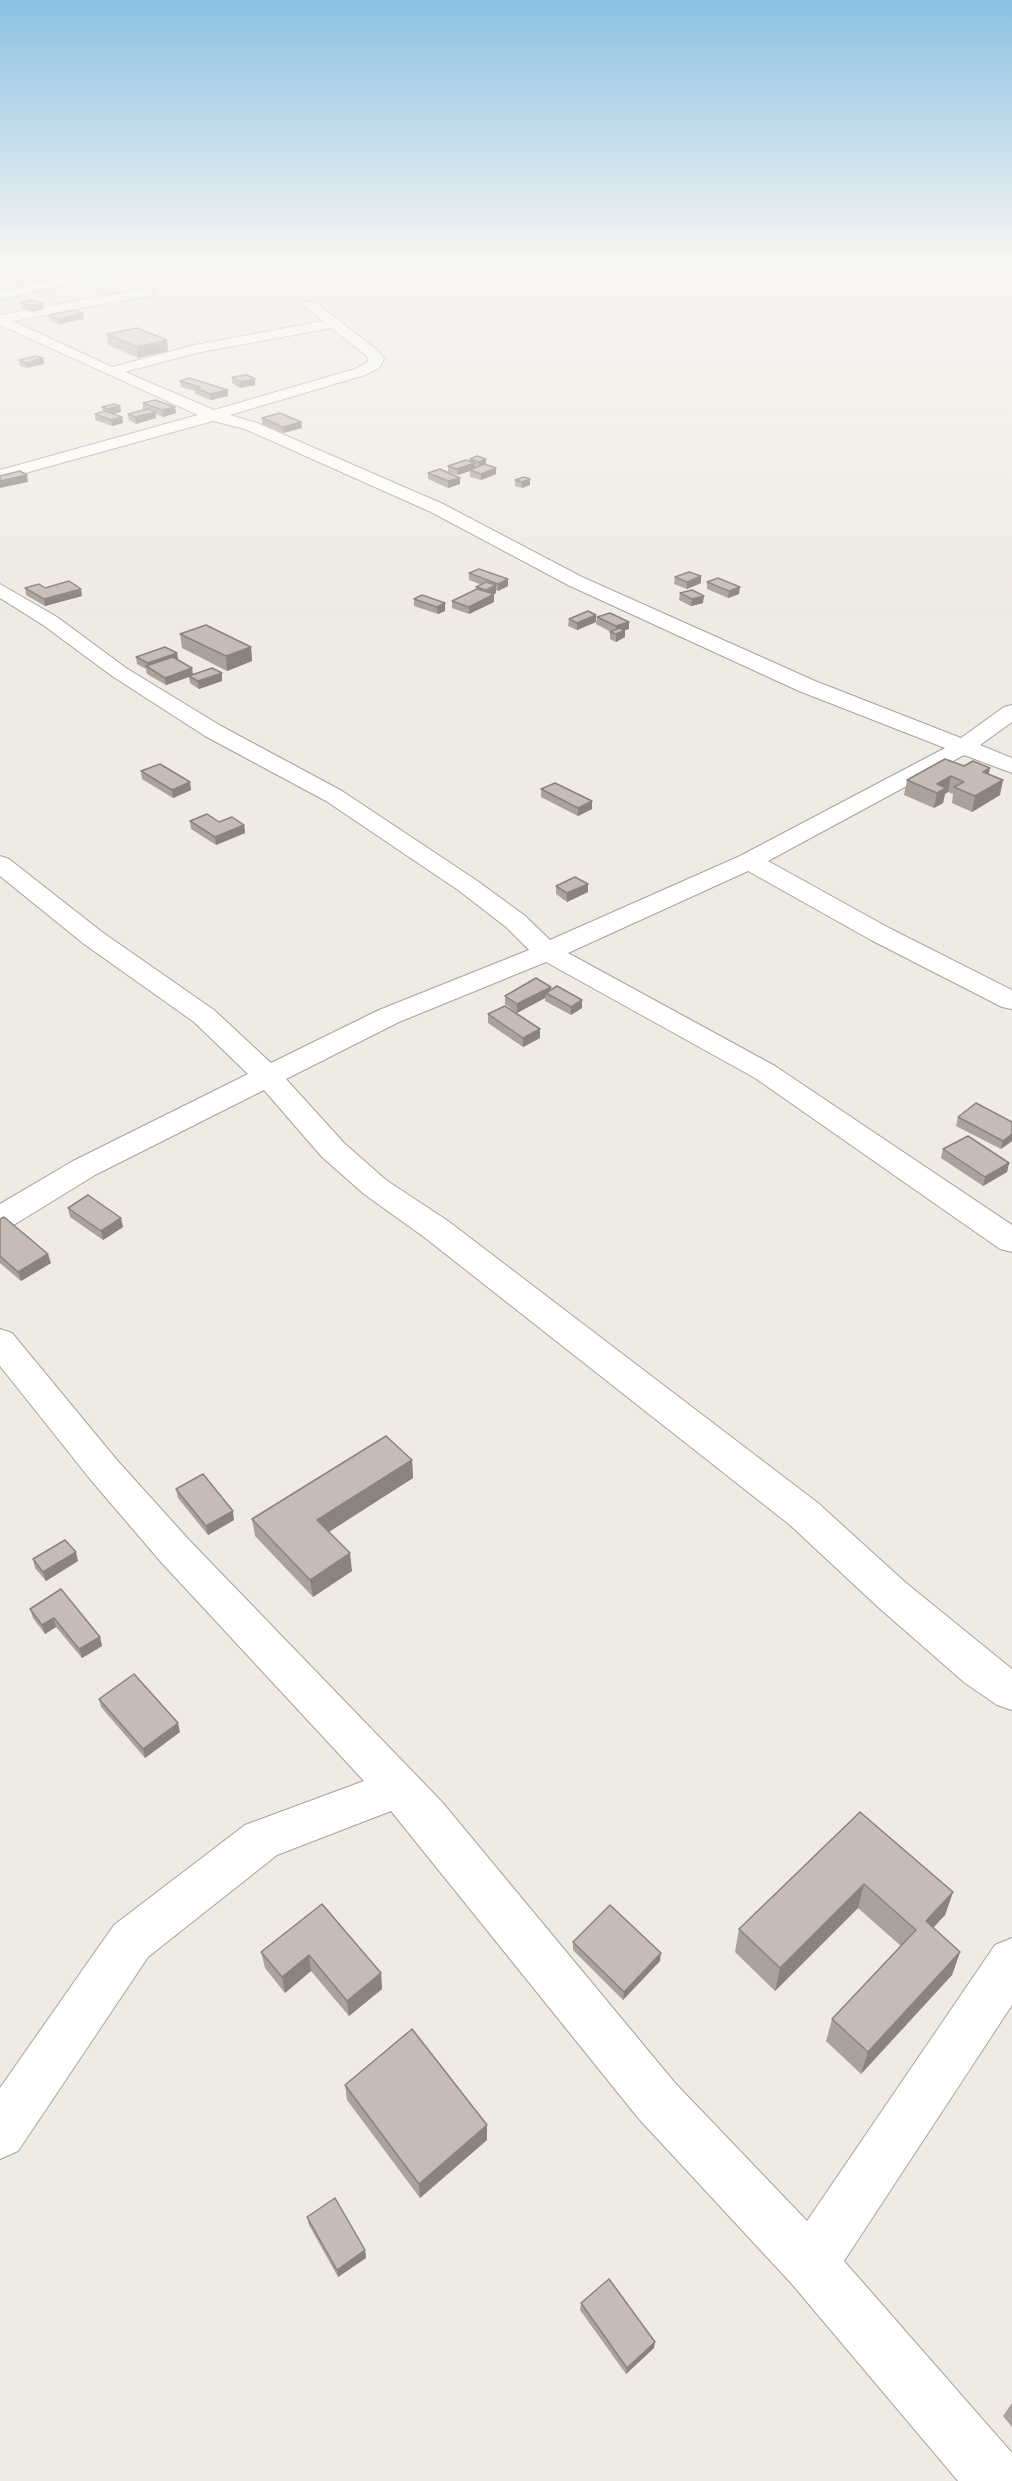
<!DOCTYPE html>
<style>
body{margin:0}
canvas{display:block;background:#efeae2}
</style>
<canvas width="1012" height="2481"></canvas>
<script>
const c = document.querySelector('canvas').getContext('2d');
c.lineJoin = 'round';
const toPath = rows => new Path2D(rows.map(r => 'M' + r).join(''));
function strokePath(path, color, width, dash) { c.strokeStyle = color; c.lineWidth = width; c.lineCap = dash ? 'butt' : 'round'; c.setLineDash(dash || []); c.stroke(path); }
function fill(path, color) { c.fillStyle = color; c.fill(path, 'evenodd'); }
const minor = toPath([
 [117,265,141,265,0,300,0,292,117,265],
 [148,288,153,289,153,295,13,321,112,367,195,345,323,321,303,305,305,302,315,302,377,350,384,359,379,368,365,375,230,415,257,423,443,504,582,577,815,681,961,738,1004,707,1012,705,1012,722,980,745,1012,758,1012,773,964,755,768,861,889,928,1012,990,1012,1009,1002,1007,871,940,748,871,568,953,775,1066,1012,1225,1012,1252,1000,1249,755,1078,546,962,399,1022,286,1079,344,1143,386,1180,448,1221,818,1503,906,1583,1012,1669,1012,1710,997,1705,965,1683,878,1607,790,1525,424,1237,364,1194,322,1157,264,1090,95,1175,12,1226,0,1229,0,1204,73,1161,248,1074,194,1022,84,944,0,876,0,856,9,859,102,932,214,1010,271,1063,379,1010,529,950,506,927,458,890,326,801,205,736,112,676,43,625,0,598,0,584,57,617,126,668,221,726,342,791,476,880,524,915,550,940,740,856,945,748,799,691,568,585,431,512,245,429,213,421,0,480,0,470,198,415,0,325,0,315,148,288],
 [331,328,367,356,368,362,355,369,214,410,125,372,196,353,331,328],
 [0,1329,12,1333,116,1459,189,1540,442,1802,675,2083,807,2221,995,1945,1012,1938,1012,2005,844,2261,1012,2453,1012,2481,958,2481,791,2283,639,2119,391,1811,277,1855,148,1957,18,2151,0,2159,0,2088,114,1925,245,1825,364,1781,161,1562,90,1479,0,1366,0,1329]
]);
const wall = toPath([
 [20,302,44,309,32,312,21,308],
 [83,313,84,319,59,324,50,321,49,315],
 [107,334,168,351,138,358,108,345],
 [43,358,44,364,27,368,20,366,19,360],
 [232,377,255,385,240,388,232,383],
 [180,381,228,396,211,400,195,394,195,391,181,387],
 [143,403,176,413,163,417,156,414,156,418,136,424,129,420,128,414,145,410,143,410],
 [120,406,121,412,113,414,122,417,123,423,112,426,95,420,95,414,103,411,102,407],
 [262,418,301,422,302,428,283,433,262,424],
 [470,459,486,459,486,465,496,474,481,480,470,477,470,471,458,475,448,472,448,466,470,461],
 [428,473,460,484,448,488,428,479],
 [530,479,530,485,522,488,515,486,515,480],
 [469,573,508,586,498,591,496,590,496,593,493,594,494,602,469,614,452,608,452,601,476,589,476,587,482,585,469,580],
 [701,576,701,583,687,589,674,584,675,577],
 [707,582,739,594,728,598,707,589],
 [25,588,45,588,82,596,45,606,26,595],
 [680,593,703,603,691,606,679,600],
 [422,595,445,611,438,614,414,606,414,599],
 [596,615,596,622,577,630,568,626,569,619],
 [597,617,629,629,625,630,625,637,616,642,610,639,610,632,611,632,596,624],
 [180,634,251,647,252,661,227,671,182,648],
 [177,653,178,660,192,668,193,674,222,673,222,681,199,689,190,683,189,677,166,685,147,674,146,669,137,664,136,657],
 [964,766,989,774,1000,795,972,812,952,803,953,794,948,792,945,794,943,803,934,808,904,795,907,780],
 [141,771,191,790,173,798,142,779],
 [541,789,592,809,578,816,541,797],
 [190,821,219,822,244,825,245,833,216,845,191,829],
 [588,884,588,892,567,902,556,894,556,886],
 [551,990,582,1008,571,1015,545,1001,545,998,517,1013,505,1004,505,996],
 [488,1014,540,1038,523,1047,488,1023],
 [958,1117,1012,1122,1012,1141,1001,1149,956,1126],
 [943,1149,1009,1163,1007,1172,983,1186,941,1158],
 [68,1208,123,1227,103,1240,70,1217],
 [0,1219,51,1263,21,1281,0,1263],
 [412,1460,413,1478,329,1532,352,1571,313,1597,255,1536,252,1519],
 [176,1489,234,1520,208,1535,178,1498],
 [33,1559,78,1561,46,1581,35,1568],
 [30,1609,100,1637,102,1646,82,1658,56,1627,45,1634,33,1618],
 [99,1699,180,1732,145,1758,101,1707],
 [860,1812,953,1892,945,1915,933,1928,960,1952,952,1975,861,2074,826,2041,832,2019,901,1946,858,1908,775,1991,735,1952,739,1929],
 [322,1904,381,1973,382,1989,349,2016,311,1971,285,1993,265,1968,261,1952],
 [573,1942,660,1961,623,2000,573,1950],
 [345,2085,487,2140,420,2198,347,2100],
 [307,2217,365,2250,366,2258,338,2277,309,2225],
 [581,2303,654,2348,626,2374,580,2310],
 [1012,2403,1012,2427,1003,2416]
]);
const shadedWall = toPath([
 [43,304,44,309,32,312,31,306],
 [83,313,84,319,59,324,58,319],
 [167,340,168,351,138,358,137,347],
 [43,358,44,364,27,368,26,363],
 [255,379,255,385,240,388,240,382],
 [228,390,228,396,211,400,210,394],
 [120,406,121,412,109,415,108,409],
 [175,407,176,413,163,417,162,410],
 [156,412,156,418,136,424,135,417],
 [122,417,123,423,112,426,111,420],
 [301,422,302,428,283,433,283,427],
 [486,459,486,466,479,468,479,462],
 [475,463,475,469,458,475,457,469],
 [496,468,496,474,481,480,481,474],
 [27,475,28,482,0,488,0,481],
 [460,478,460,484,448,488,448,481],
 [530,479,530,485,522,488,522,482],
 [701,576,701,583,687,589,687,582],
 [508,579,508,586,498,591,498,584],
 [496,585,496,593,486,597,486,590],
 [740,587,739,594,728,598,729,591],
 [81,589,82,596,45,606,44,599],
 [494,594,494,602,469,614,469,607],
 [704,596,703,603,691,606,692,599],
 [445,603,445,611,438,614,437,607],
 [596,615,596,622,577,630,577,623],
 [629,622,629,629,625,630,625,637,616,642,616,626],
 [251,647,252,661,227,671,226,656],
 [177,653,178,660,148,668,148,663],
 [192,668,193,676,189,676,189,677,166,685,165,678],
 [222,673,222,681,199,689,198,681],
 [990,768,987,783,983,772],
 [951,776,948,792,945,794,943,803,934,808,937,793,937,784],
 [1003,780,1000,795,972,812,975,796],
 [190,782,191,790,173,798,172,790],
 [592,801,592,809,578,816,578,808],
 [244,825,245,833,216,845,215,837],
 [588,884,588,892,567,902,567,893],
 [551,987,551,995,546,993,545,998,517,1013,517,1004],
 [582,1000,582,1008,571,1015,571,1007],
 [540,1029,540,1038,523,1047,523,1038],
 [1012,1134,1012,1141,1001,1149,1003,1141],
 [1009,1163,1007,1172,983,1186,985,1177],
 [121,1218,123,1227,103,1240,101,1231],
 [48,1254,51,1263,21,1281,18,1272],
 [412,1460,413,1478,319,1538,317,1520],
 [233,1511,234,1520,208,1535,206,1526],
 [76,1552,78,1561,46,1581,43,1572],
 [350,1553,352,1571,313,1597,310,1580],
 [54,1618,56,1627,45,1634,42,1625],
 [100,1637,102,1646,82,1658,79,1649],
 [178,1723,180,1732,145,1758,143,1749],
 [864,1884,858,1908,775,1991,780,1968],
 [953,1892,945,1915,918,1944,926,1921],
 [960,1952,952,1975,861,2074,868,2052],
 [661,1953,660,1961,623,2000,624,1992],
 [309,1955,311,1971,285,1993,282,1977],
 [381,1973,382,1989,349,2016,347,2001],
 [487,2125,487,2140,420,2198,419,2184],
 [365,2250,366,2258,338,2277,337,2270],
 [655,2342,654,2348,626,2374,627,2368]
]);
const building = toPath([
 [32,300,43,304,31,306,20,302,32,300],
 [74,310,83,313,58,319,49,315,74,310],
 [137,328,167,340,137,347,107,334,137,328],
 [36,356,43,358,26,363,19,360,36,356],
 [247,375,255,379,240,382,232,377,247,375],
 [189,378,228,390,210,394,195,388,200,387,180,381,189,378],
 [155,400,175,407,162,410,143,403,155,400],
 [114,404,120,406,108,409,102,407,114,404],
 [148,409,156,412,135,417,128,414,148,409],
 [105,411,122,417,111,420,95,414,105,411],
 [280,413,301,422,283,427,262,418,280,413],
 [477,456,486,459,479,462,470,459,477,456],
 [466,460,475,463,457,469,448,466,466,460],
 [484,464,496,468,481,474,470,470,484,464],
 [440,469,460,478,448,481,428,473,440,469],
 [20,471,27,475,0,481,0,476,20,471],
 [524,477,530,479,522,482,515,480,524,477],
 [479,569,508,579,498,584,469,573,479,569],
 [689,572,701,576,687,582,675,577,689,572],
 [718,578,740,587,729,591,707,582,718,578],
 [69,581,81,589,44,599,25,588,39,584,45,588,69,581],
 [486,582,496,585,486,590,476,587,486,582],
 [477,589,494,594,469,607,452,601,477,589],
 [692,590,704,596,692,599,680,593,692,590],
 [422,595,445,603,437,607,414,599,422,595],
 [588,611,596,615,577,623,569,619,588,611],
 [610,613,629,622,616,626,597,617,610,613],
 [206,625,251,647,226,656,180,634,206,625],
 [619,628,625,630,616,634,610,632,619,628],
 [165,647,177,653,148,663,136,657,165,647],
 [173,657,192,668,165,678,146,666,173,657],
 [212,668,222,673,198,681,189,676,212,668],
 [945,759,964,766,973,761,990,768,983,772,1003,780,975,796,954,787,964,782,951,776,937,784,946,788,937,793,907,780,945,759],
 [160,764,190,782,172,790,141,771,160,764],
 [555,783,592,801,578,808,541,789,555,783],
 [207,814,219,822,232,817,244,825,215,837,190,821,207,814],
 [575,877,588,884,567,893,556,886,575,877],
 [536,978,551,987,517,1004,505,996,536,978],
 [557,986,582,1000,571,1007,546,993,557,986],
 [505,1006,540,1029,523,1038,488,1014,505,1006],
 [976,1103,1012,1122,1012,1134,1003,1141,958,1117,976,1103],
 [968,1136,1009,1163,985,1177,943,1149,968,1136],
 [88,1195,121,1218,101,1231,68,1208,88,1195],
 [4,1217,48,1254,18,1272,0,1256,0,1219,4,1217],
 [386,1436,412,1460,317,1520,350,1553,310,1580,252,1519,386,1436],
 [203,1474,233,1511,206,1526,176,1489,203,1474],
 [65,1540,76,1552,43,1572,33,1559,65,1540],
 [61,1589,100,1637,79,1649,54,1618,42,1625,30,1609,61,1589],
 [134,1674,178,1723,143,1749,99,1699,134,1674],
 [860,1812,953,1892,926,1921,960,1952,868,2052,832,2019,916,1930,864,1884,780,1968,739,1929,860,1812],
 [322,1904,381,1973,347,2001,309,1955,282,1977,261,1952,322,1904],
 [610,1905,661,1953,624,1992,573,1942,610,1905],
 [412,2029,487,2125,419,2184,345,2085,412,2029],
 [335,2198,365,2250,337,2270,307,2217,335,2198],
 [609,2279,655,2342,627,2368,581,2303,609,2279]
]);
strokePath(minor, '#a4a4a4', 2);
fill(minor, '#fff');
fill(wall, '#aba19d');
fill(shadedWall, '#8b837f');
fill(building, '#c7bbb6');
strokePath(building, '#8b837f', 1.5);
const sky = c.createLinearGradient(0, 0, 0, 613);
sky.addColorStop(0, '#8bc2e4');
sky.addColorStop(0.43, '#f8f6f2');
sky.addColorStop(1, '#f8f6f200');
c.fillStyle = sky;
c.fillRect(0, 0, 1012, 613);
</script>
